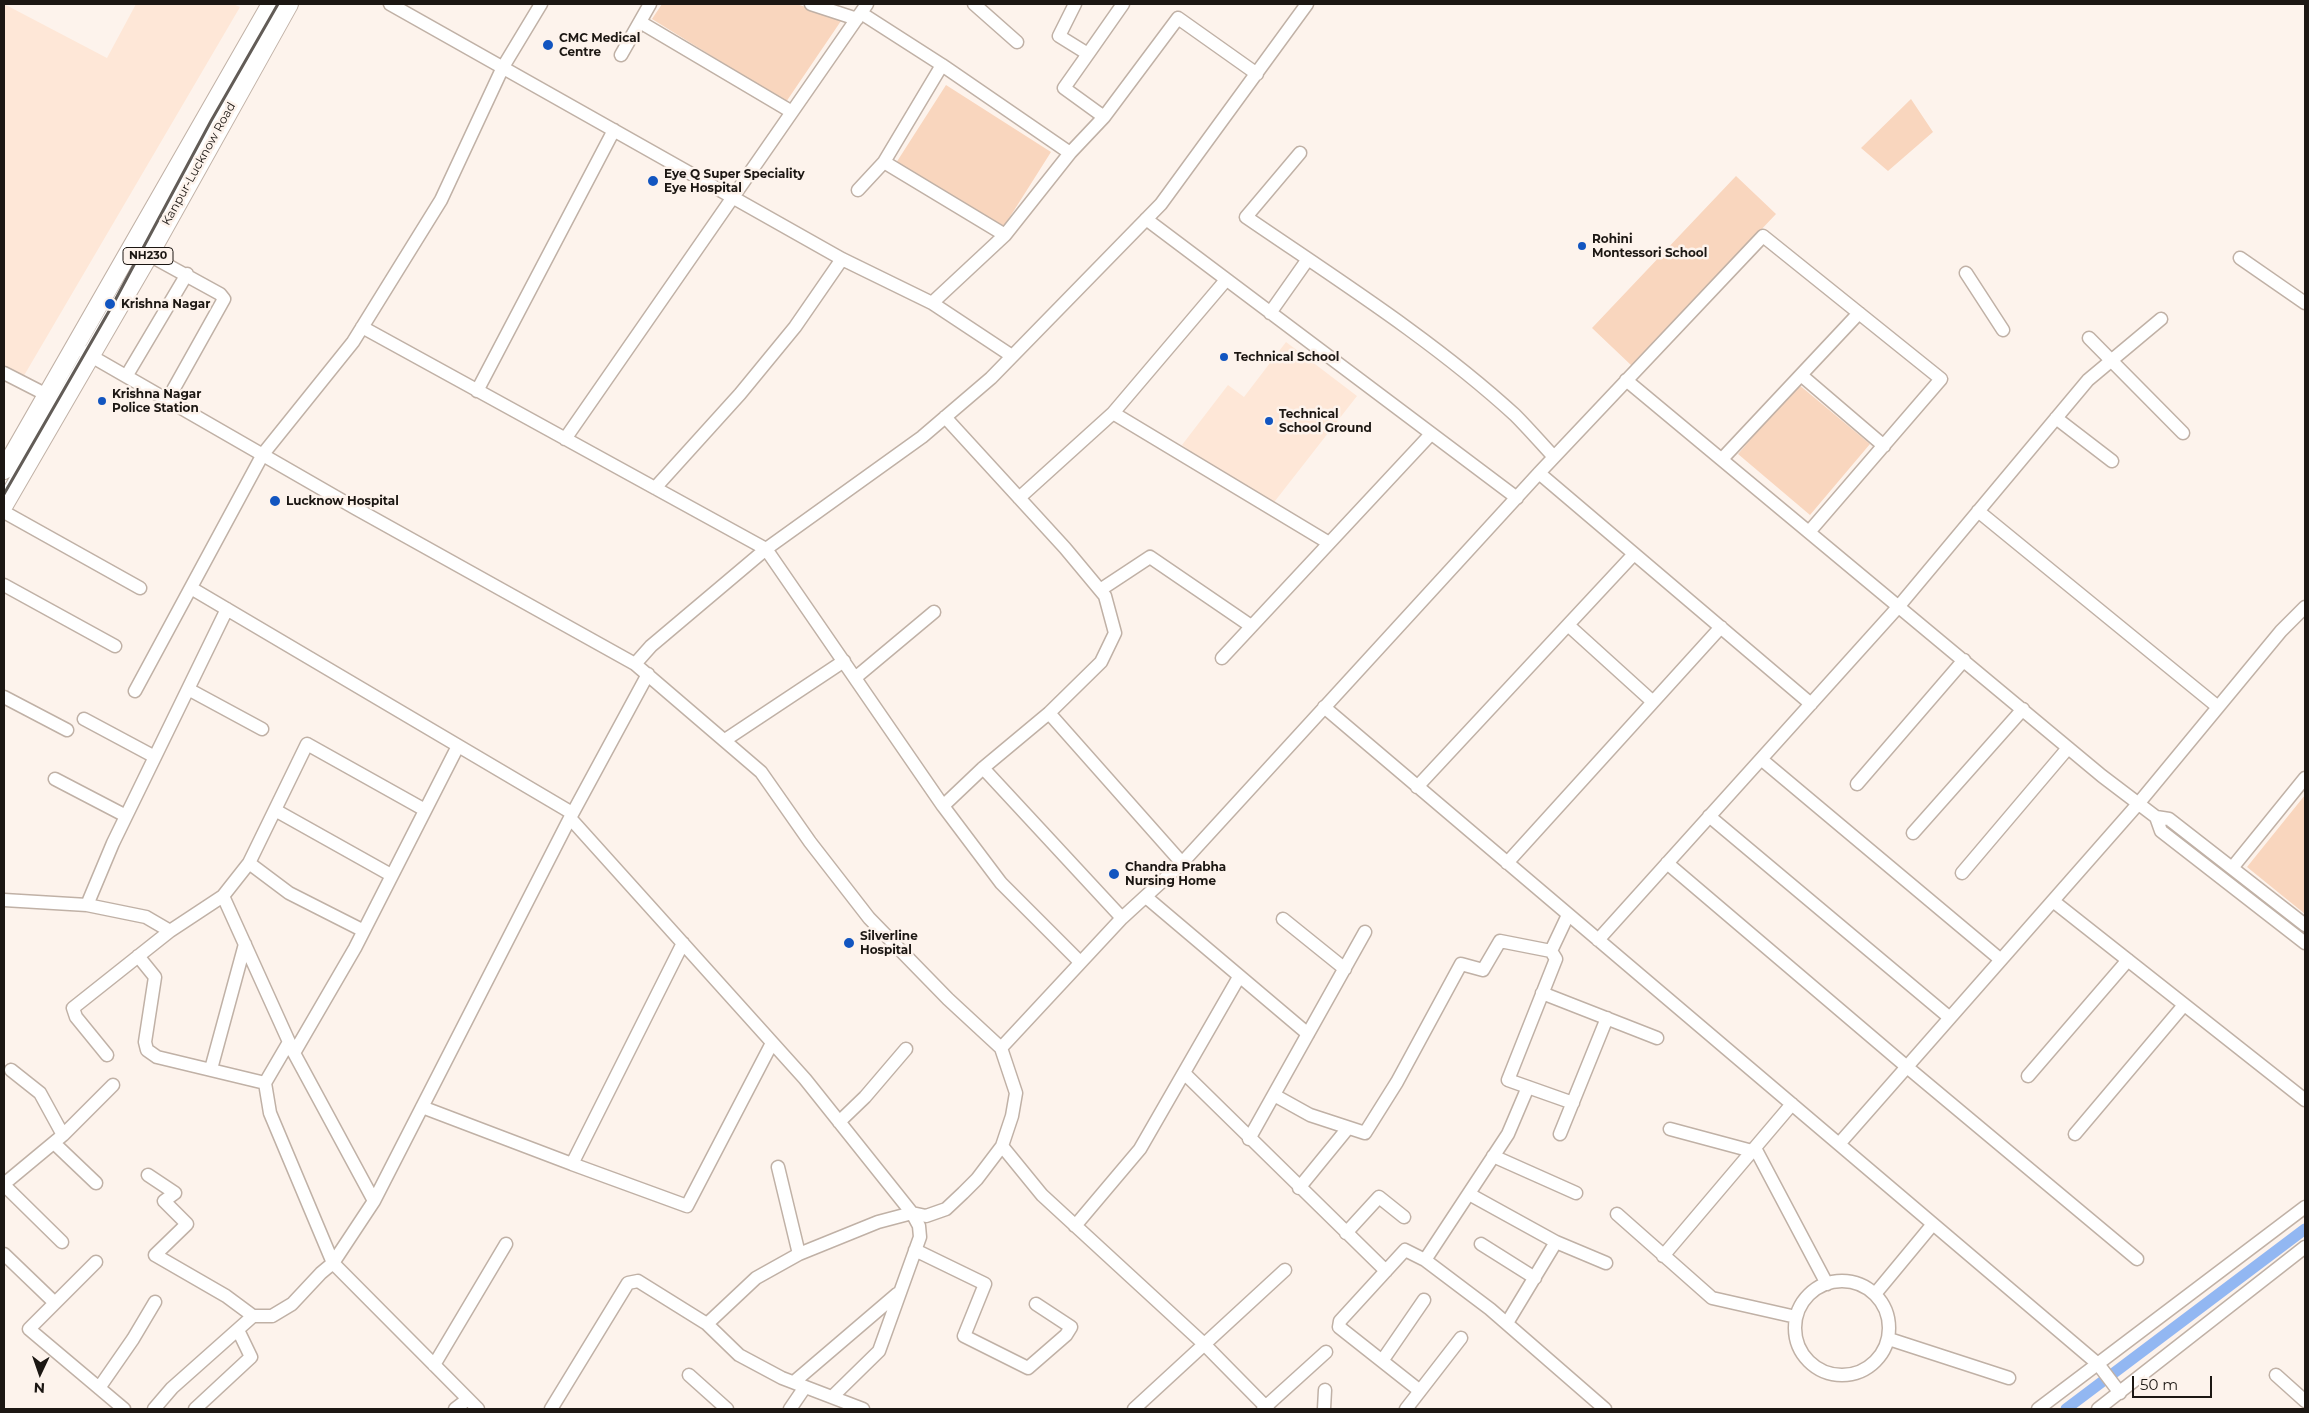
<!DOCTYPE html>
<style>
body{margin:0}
#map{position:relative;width:2309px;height:1413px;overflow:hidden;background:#fdf3ec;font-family:Montserrat,sans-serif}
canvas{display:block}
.frame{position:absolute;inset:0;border:5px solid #1c1713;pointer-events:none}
.north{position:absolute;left:15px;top:1348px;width:50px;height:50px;-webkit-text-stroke:4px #fdf3ec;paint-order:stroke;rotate:183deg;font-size:14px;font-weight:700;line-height:20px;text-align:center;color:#1c1713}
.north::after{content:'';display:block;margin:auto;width:18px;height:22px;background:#1c1713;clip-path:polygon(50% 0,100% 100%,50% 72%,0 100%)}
.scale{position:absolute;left:2132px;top:1376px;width:80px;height:22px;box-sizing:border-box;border:2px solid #1c1713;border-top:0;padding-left:6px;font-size:15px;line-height:18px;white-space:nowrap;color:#1c1713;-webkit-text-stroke:4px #fdf3ec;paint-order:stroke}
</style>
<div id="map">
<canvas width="2309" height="1413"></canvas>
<div class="frame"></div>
<div class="north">N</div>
<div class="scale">50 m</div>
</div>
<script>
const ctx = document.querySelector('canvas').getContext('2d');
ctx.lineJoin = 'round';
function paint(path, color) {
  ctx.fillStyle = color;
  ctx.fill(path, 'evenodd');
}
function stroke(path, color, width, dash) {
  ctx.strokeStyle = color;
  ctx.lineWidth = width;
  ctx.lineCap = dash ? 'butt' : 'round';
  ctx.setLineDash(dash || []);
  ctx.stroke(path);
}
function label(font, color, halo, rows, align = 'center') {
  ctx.font = font + ' Montserrat,sans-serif';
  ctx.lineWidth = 5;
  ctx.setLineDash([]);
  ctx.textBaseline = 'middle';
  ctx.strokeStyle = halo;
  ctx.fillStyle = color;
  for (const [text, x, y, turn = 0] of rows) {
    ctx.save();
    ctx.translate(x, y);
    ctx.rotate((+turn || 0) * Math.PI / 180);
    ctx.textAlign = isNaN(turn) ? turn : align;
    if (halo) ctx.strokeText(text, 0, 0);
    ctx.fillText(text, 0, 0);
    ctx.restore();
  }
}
paint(new Path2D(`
 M 4,4 L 107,58 L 136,4 L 233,4 L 240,7 L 22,379 L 4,368 Z
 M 1286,342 L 1357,396 L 1268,510 L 1182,445 L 1228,385 L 1244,397 Z`), '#fee7d7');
paint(new Path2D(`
 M 662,4 L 796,4 L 843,18 L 786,102 L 652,19 Z
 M 946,85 L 1051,152 L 1001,231 L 896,163 Z
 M 1911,99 L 1933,132 L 1888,171 L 1861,148 Z
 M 1736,176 L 1776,214 L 1632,366 L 1592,328 Z
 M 1798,384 L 1870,444 L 1810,515 L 1738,454 Z
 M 2305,795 L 2305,914 L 2247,867 Z`), '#f9d6be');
stroke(new Path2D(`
 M 2066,1409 L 2305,1229`), '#92b7f2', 11);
const minor = new Path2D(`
 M 390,4 L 842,259 L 932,303 L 1012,356
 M 811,4 L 857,19
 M 974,4 L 1017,42
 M 1075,4 L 1059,36 L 1088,54 L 1123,4
 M 861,13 L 942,65 L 1070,153
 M 640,22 L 792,112
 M 1088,54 L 1064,88 L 1104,117
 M 621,55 L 650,4
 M 1300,153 L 1246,217 C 1338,280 1433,340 1515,415 C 1528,428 1541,443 1554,457
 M 884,162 L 1005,235
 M 858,190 L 884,162 L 942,65
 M 1146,219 L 1517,498
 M 149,255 L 220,294 L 224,299 L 168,399
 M 2240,258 L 2305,303
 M 1966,273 L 2003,330
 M 932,303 L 1005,235 L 1070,153 L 1104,117 L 1178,18 L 1257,74
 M 1270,313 L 1308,259
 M 362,327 L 766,549 L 943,806 L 1001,883 L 1080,962
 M 2089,338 L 2183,433
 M 84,352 L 355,508 L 635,664 L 761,772 L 810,842 L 869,918 L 948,999 L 1001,1048 L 1016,1093 L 1012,1116 L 1002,1146 L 977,1179 L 963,1193 L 946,1209 L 926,1216 L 912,1213 L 878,1222 L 799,1254 L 756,1278 L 707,1324
 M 4,373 L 47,395
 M 127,375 L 187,274
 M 1801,375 L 1884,446
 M 1626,380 L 2102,776 L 2156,817 L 2169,819 L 2305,925
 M 477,391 L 614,130
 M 1113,413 L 1329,543
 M 2056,418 L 2112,461
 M 565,439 L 867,4
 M 1722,459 L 1859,313
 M 1539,473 L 1811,704
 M 655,488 L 740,394 L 795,327 L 842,259
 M 1019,498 L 1113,413 L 1226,280
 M 1978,511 L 2218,707
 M 4,512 L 140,588
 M 4,585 L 115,646
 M 191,588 L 572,813
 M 1100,590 L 1150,557 L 1251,626
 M 1568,625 L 1653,702
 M 1222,658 L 1431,434
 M 635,664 L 651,646 L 766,549 L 922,437 L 991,378 L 1161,204 L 1307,4
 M 855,678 L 934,612
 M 188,689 L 262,729
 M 135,691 L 263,454 L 353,342 L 441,200 L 503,67 L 541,4
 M 4,697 L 67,730
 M 1324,707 L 2098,1364 L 2120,1393
 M 1049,713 L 1182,863
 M 84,719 L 155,757
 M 725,740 L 844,661
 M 1761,759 L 2001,960
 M 983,768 L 1122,918
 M 55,779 L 126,816
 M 1857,784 L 1964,660
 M 1417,787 L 1634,554
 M 943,806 L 983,768 L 1049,713 L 1101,662 L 1115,633 L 1105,596 L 1065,548 L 945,417
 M 275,810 L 391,875
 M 1709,816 L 1950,1018
 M 2156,817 L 2161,831 L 2305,943
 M 570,818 L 805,1079 L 912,1213 L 919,1226 L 920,1237 L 879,1351 L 832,1397
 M 1913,833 L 2023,709
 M 249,863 L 289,893 L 362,930
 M 1507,863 L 1721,627
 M 1667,863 L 1907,1067 L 2137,1259
 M 2232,868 L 2305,778
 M 1962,873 L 2068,748
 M 223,896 L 294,1053 L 374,1201
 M 1146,897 L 1308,1034
 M 4,900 L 87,905 L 146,917 L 170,931
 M 2053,901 L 2305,1100
 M 87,905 L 113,843 L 227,609
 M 1568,915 L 1551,951 L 1556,959 L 1508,1080 L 1573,1103
 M 1283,919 L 1345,969
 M 1598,940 L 1899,606 L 2088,380 L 2161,319
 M 683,943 L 572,1164 L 687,1206 L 772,1043
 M 138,956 L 155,977 L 145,1042 L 147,1050 L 157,1057 L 265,1083 L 270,1113 L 333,1263 L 478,1409
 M 1542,993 L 1657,1038
 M 1001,1048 L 1122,918 L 1182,863 L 1539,473 L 1763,236 L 1941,379 L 1809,532
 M 294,1053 L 355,948 L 458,746
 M 107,1055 L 76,1017 L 73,1008 L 170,931 L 223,896 L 249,863 L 307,744 L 425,810
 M 211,1069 L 245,944
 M 11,1070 L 40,1093 L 63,1135
 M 1184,1073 L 1386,1271
 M 2028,1076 L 2128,960
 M 265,1083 L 289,1042
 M 1274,1095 L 1310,1115 L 1365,1133 L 1397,1082 L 1461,964 L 1483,970 L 1500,941 L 1551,951
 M 422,1107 L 572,1164
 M 839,1122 L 865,1097 L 906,1049
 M 1670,1129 L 1752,1151
 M 1560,1134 L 1607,1018
 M 2075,1134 L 2184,1005
 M 1249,1139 L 1365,932
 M 54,1143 L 96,1183
 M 1839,1144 L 2138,804 L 2281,631 L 2305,607
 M 1002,1146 L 1042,1195 L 1204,1344 L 1268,1409
 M 1755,1148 L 1827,1284
 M 1493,1156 L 1576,1193
 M 778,1167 L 799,1254
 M 148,1175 L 175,1193 L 164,1201 L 187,1224 L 155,1255 L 226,1296 L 253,1316
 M 4,1184 L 63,1135 L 113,1085
 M 4,1185 L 62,1242
 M 1299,1188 L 1348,1128
 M 1469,1194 L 1556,1242 L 1606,1263
 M 1617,1214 L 1712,1298 L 1796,1317
 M 1075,1226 L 1140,1149 L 1239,977
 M 1346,1233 L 1379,1197 L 1404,1217
 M 1481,1244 L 1535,1278
 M 915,1250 L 985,1284 L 964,1336 L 1028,1368 L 1066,1335 L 1071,1327 L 1036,1304
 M 4,1254 L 55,1303 L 29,1329 L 124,1409
 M 1663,1256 L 1792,1104
 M 1425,1260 L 1508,1134 L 1528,1087
 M1795 1328a47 47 0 1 1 94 0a47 47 0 1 1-94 0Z
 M 1875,1294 L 1933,1224
 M 55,1303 L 96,1262
 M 1507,1323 L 1556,1242
 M 1889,1339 L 2009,1378
 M 1382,1361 L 1424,1300
 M 434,1365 L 506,1244
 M 689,1375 L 727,1409
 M 2276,1375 L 2305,1401
 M 794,1382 L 897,1294
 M 99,1388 L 133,1339 L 155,1302
 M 1420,1391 L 1339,1327 L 1340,1321 L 1405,1250 L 1425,1260 L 1490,1309 L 1605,1409
 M 154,1409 L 172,1388 L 253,1316 L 272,1316 L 292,1304 L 321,1273 L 333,1263 L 374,1201 L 570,818 L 648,674
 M 195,1409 L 251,1357 L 238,1330
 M 455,1409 L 468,1399
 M 551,1409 L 628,1283 L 638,1281 L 707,1324 L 739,1355 L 782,1378 L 863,1409
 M 790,1409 L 805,1387
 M 1134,1409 L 1285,1270
 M 1263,1409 L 1326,1352
 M 1324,1409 L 1325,1390
 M 1406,1409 L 1461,1338
 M 2038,1409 L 2305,1207
 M 2098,1409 L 2305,1247`);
const highway = new Path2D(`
 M 4,470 L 271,4
 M 4,505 L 149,255 L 289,4`);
stroke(minor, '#c0b1a6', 15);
stroke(highway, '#c0b1a6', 20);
stroke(minor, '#fff', 12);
stroke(highway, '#fff', 18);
stroke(new Path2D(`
 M 4,494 L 112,306 L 211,121 L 278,4`), '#625c57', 3);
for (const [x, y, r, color] of [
 [548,45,6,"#1255c0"],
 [653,181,6,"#1255c0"],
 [1582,246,5,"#1255c0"],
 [110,304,6,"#1255c0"],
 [1224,357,5,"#1255c0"],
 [102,401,5,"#1255c0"],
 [1269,421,5,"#1255c0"],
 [275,501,6,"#1255c0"],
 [1114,874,6,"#1255c0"],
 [849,943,6,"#1255c0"]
]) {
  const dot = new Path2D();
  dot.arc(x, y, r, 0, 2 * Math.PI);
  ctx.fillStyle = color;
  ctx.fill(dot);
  stroke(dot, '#fdf3ec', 2);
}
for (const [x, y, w] of [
 [148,256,50]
]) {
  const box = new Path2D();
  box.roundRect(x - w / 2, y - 8.5, w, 17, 4);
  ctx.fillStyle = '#fdf3ec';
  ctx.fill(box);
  stroke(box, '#1c1713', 1);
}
label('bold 11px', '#1c1713', null, [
 ["NH230",148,256]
]);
label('bold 12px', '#1c1713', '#fdf3ec', [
 ["CMC Medical",559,38],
 ["Centre",559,52],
 ["Eye Q Super Speciality",664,174],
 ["Eye Hospital",664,188],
 ["Rohini",1592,239],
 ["Montessori School",1592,253],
 ["Krishna Nagar",121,304],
 ["Technical School",1234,357],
 ["Krishna Nagar",112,394],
 ["Police Station",112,408],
 ["Technical",1279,414],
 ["School Ground",1279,428],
 ["Lucknow Hospital",286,501],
 ["Chandra Prabha",1125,867],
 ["Nursing Home",1125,881],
 ["Silverline",860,936],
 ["Hospital",860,950]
], 'left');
label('12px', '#1c1713', '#fdf3ec', [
 ["Kanpur-Lucknow Road",199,164,-61]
]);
</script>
